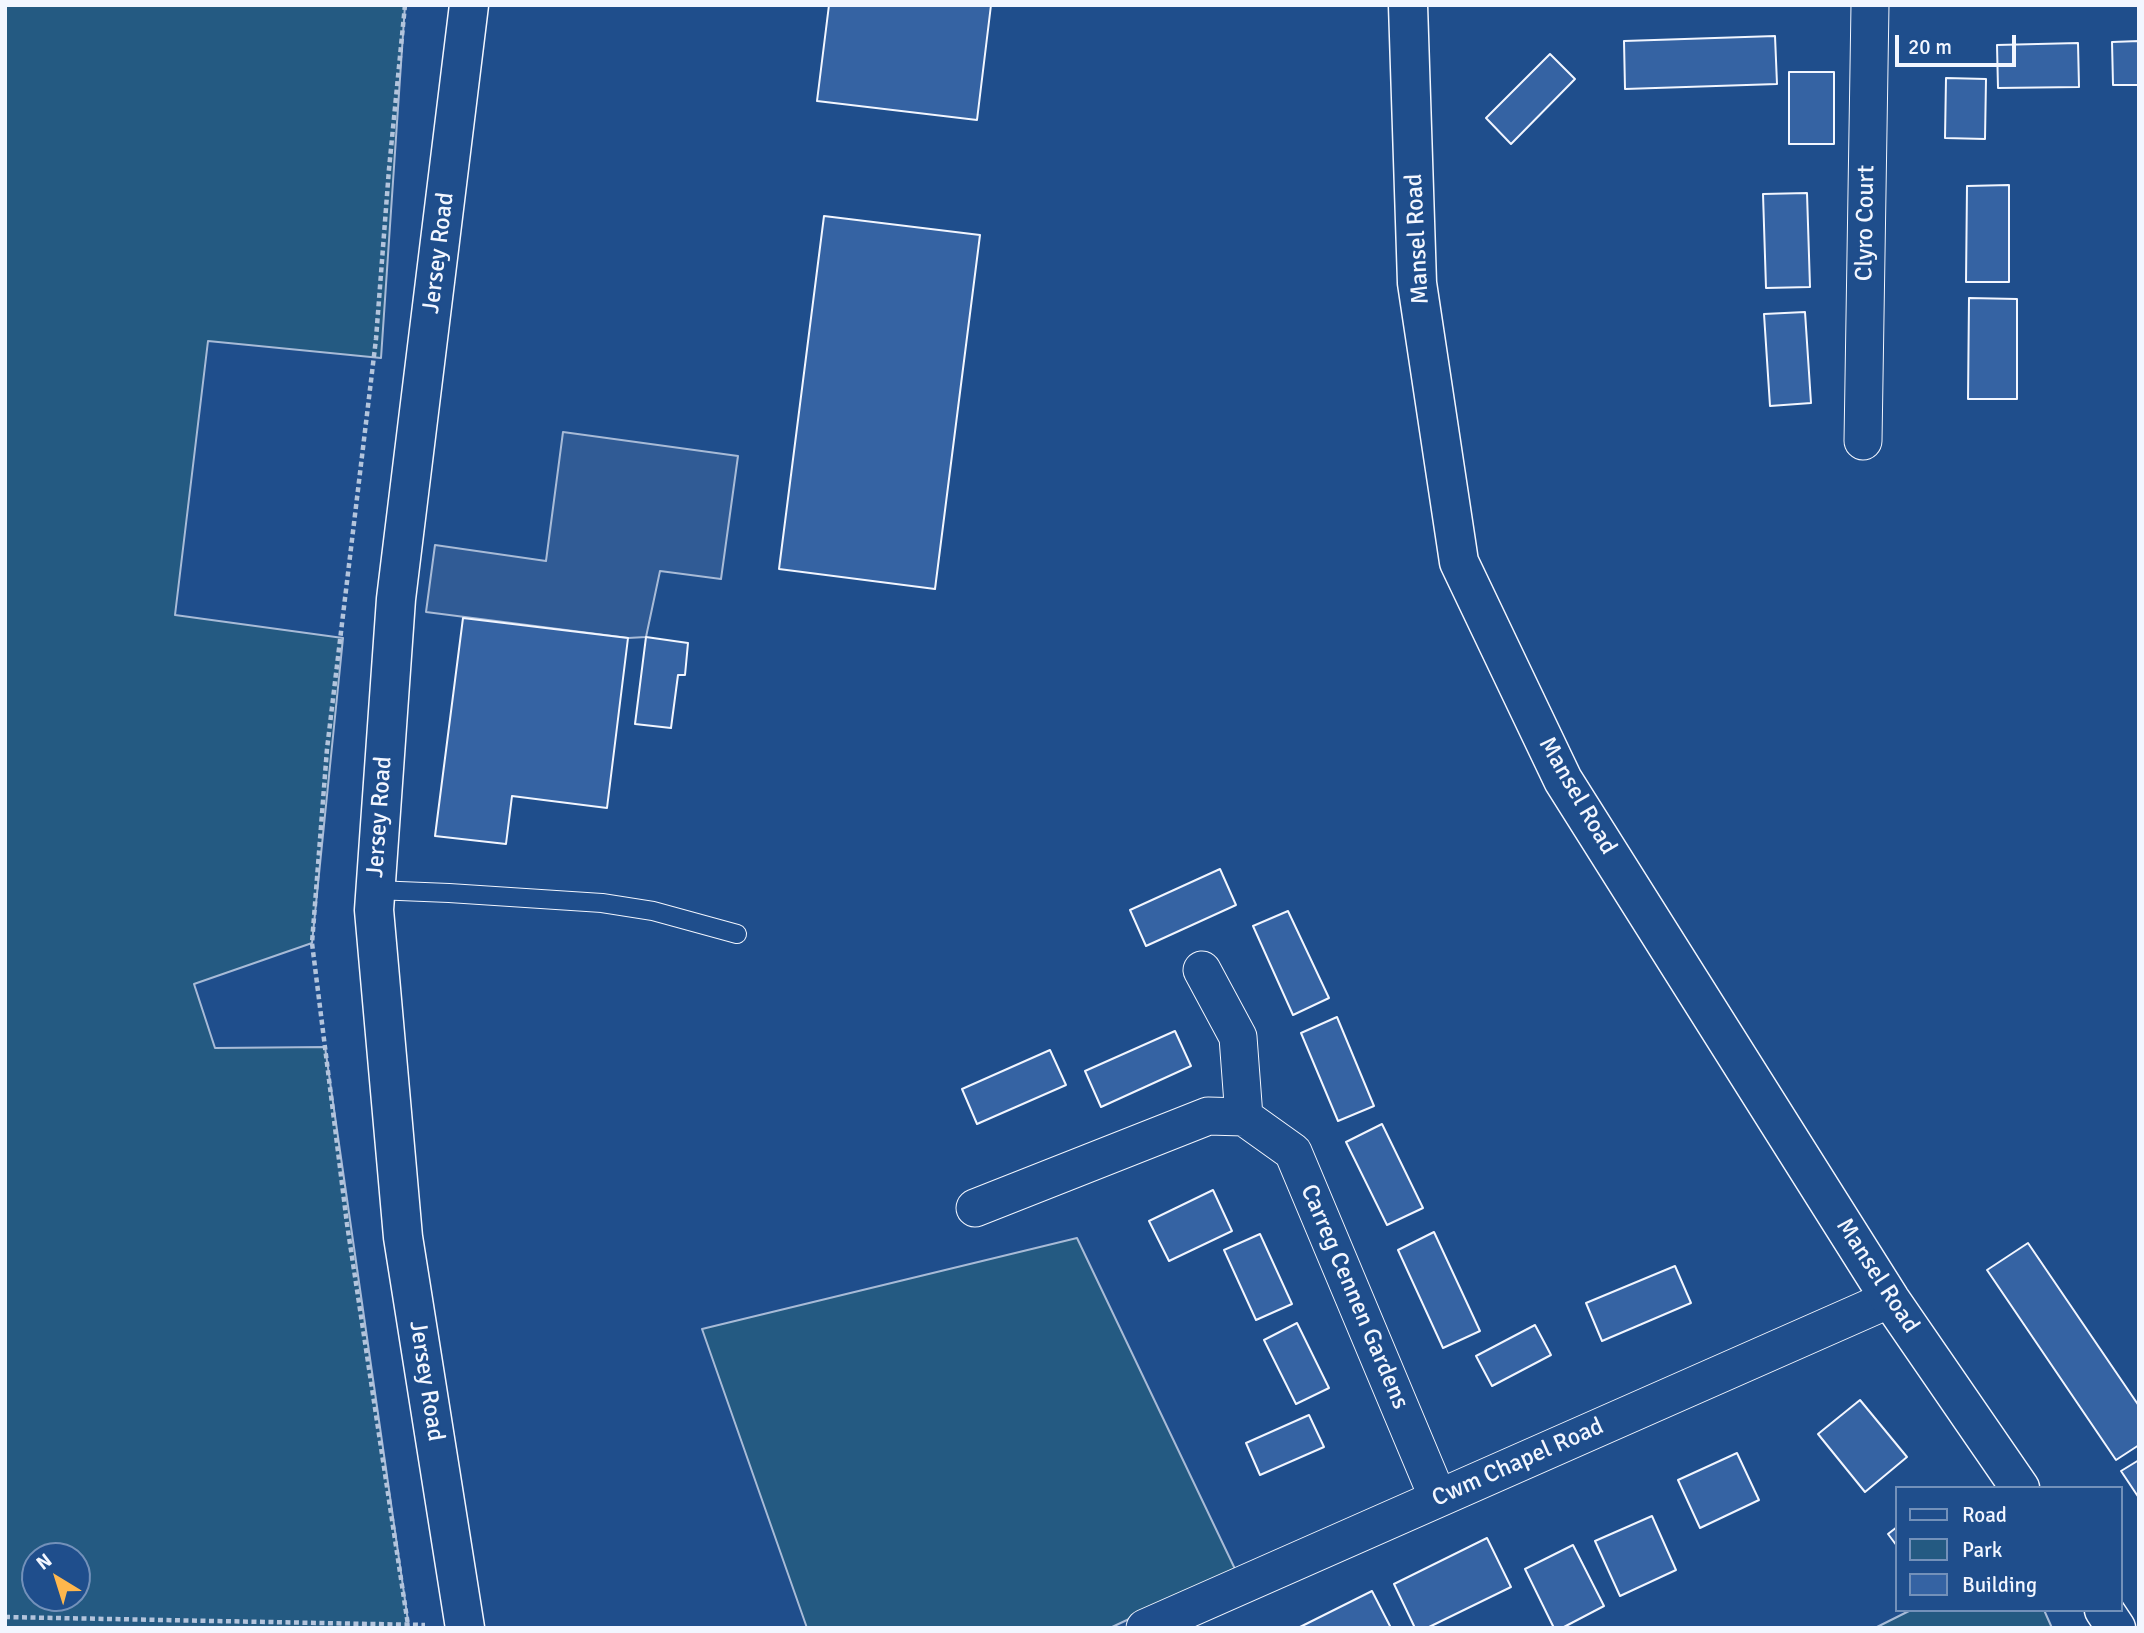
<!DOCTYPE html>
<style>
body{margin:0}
#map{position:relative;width:2144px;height:1633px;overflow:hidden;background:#1f4e8c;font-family:Signika,sans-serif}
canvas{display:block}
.frame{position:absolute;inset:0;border:7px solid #f2f6ff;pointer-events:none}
.legend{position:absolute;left:1895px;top:1486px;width:228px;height:126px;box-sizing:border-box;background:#1f4e8c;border:2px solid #7391ba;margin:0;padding:9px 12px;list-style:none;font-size:21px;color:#f2f6ff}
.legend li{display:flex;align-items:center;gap:14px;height:35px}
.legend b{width:35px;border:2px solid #7391ba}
.north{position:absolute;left:21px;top:1542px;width:70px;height:70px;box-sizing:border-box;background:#1f4e8c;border:2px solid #7391ba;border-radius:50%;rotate:322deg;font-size:19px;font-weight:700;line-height:28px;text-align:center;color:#f2f6ff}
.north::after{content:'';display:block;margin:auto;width:24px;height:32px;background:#ffb74d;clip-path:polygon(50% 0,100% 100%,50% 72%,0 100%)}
.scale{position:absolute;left:1895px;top:35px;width:121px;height:32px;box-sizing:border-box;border:4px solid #f2f6ff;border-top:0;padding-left:9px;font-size:21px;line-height:24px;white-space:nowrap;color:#f2f6ff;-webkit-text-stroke:5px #1f4e8c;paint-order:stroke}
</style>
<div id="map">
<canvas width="2144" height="1633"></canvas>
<div class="frame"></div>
<ul class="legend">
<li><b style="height:9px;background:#1f4e8c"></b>Road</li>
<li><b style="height:19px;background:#245a82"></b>Park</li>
<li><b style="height:19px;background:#3563a3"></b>Building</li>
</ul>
<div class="north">N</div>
<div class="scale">20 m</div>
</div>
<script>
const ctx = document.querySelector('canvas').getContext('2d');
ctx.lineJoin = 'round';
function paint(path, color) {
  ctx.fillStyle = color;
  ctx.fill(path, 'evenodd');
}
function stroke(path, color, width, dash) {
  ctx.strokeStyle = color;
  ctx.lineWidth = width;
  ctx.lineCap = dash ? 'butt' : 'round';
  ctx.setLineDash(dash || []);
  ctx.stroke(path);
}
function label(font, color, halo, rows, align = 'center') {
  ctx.font = font + ' Signika,sans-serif';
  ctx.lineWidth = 5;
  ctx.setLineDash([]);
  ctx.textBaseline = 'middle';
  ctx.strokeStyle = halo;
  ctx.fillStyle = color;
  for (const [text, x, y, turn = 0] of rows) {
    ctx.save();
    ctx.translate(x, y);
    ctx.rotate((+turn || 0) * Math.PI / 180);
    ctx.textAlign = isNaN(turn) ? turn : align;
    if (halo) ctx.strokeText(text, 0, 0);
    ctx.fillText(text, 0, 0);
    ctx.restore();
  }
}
const green = new Path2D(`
 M 5,5 L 405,5 L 381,358 L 208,341 L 175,615 L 343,638 L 312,943 L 194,984 L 215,1048 L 325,1047 L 409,1628 L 5,1628 ZM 35,1556 L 77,1556 L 77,1598 L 35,1598 Z
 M 1077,1238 L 1235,1569 L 1110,1628 L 807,1628 L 702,1329 Z
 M 1911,1610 L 2044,1610 L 2052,1628 L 1875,1628 Z`);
paint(green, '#245a82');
stroke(green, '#a8bbd7', 2);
const parking = new Path2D(`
 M 563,432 L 738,456 L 721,579 L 660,571 L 646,637 L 628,638 L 426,612 L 435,545 L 546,561 Z`);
paint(parking, '#305b95');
stroke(parking, '#a8bbd7', 2);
const building = new Path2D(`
 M 829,5 L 991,5 L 977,120 L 817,101 Z
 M 1775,36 L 1777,84 L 1625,89 L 1624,41 Z
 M 2139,41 L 2139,85 L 2113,85 L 2112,42 Z
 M 2078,43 L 2079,87 L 1998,88 L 1997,45 Z
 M 1550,54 L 1575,79 L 1511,144 L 1486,118 Z
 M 1789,72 L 1834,72 L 1834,144 L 1789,144 Z
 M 1946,78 L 1986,79 L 1985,139 L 1945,138 Z
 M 2009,185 L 2009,282 L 1966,282 L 1967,186 Z
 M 1807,193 L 1810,287 L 1766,288 L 1763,194 Z
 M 824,216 L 980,235 L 935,589 L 779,569 Z
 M 1969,298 L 2017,299 L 2017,399 L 1968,399 Z
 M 1805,312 L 1811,403 L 1770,406 L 1764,314 Z
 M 463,618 L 628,638 L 607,808 L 512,796 L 506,844 L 435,836 Z
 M 646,637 L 688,643 L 685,675 L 678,675 L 671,728 L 635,724 Z
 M 1220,869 L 1236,905 L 1146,946 L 1130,910 Z
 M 1288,911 L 1329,998 L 1293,1015 L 1253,926 Z
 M 1337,1017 L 1374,1106 L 1338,1121 L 1301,1033 Z
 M 1175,1031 L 1191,1066 L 1101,1107 L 1085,1071 Z
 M 1050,1050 L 1066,1085 L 977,1124 L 962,1089 Z
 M 1382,1124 L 1423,1208 L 1387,1225 L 1346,1142 Z
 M 1213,1190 L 1232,1231 L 1169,1261 L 1149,1221 Z
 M 1434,1232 L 1480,1331 L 1443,1348 L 1398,1250 Z
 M 1260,1234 L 1292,1304 L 1256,1320 L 1224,1250 Z
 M 2028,1243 L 2139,1406 L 2139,1445 L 2116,1460 L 1987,1270 Z
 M 1675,1266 L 1691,1303 L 1602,1341 L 1586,1303 Z
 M 1297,1323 L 1329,1388 L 1296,1404 L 1264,1340 Z
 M 1535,1325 L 1551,1355 L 1492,1386 L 1476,1356 Z
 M 1860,1400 L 1907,1457 L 1865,1492 L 1818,1434 Z
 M 1309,1415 L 1324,1447 L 1260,1475 L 1246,1443 Z
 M 1737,1453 L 1759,1500 L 1700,1528 L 1678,1480 Z
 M 2139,1460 L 2139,1498 L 2121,1471 Z
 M 1652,1516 L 1676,1570 L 1620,1596 L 1595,1541 Z
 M 1897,1527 L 1897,1546 L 1888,1534 Z
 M 1487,1538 L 1511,1587 L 1427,1628 L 1415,1628 L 1394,1584 Z
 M 1573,1545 L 1604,1606 L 1562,1628 L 1554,1628 L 1525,1569 Z
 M 1372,1591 L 1391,1628 L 1298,1628 Z`);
paint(building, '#3563a3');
stroke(building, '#f2f6ff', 2);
const lane = new Path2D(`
 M 375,890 L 449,893 L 602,903 L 653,911 L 737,934`);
const street = new Path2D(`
 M 1863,441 L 1870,5
 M 1202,970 L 1238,1037 L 1244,1117
 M 975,1208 L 1208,1116 L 1244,1117 L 1293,1152 L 1438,1498
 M 1145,1628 L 1890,1299`);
const secondary = new Path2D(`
 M 1408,5 L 1417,283 L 1459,562 L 1563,780 L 1890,1299 L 2020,1488
 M 2104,1610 L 2116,1628
 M 465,1628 L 403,1237 L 374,910 L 396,599 L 469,5`);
stroke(lane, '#f2f6ff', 20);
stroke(street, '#f2f6ff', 39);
stroke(secondary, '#f2f6ff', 41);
stroke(new Path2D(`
 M 405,5 L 389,169 L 376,339 L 327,749 L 312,943 L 347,1224 L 408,1625
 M 5,1617 L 425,1625`), '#b3c4dc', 4.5, [5, 3.5]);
stroke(lane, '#1f4e8c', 18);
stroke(street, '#1f4e8c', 37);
stroke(secondary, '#1f4e8c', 38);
label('24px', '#f2f6ff', '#1f4e8c', [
 ["Clyro Court",1866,223,-89],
 ["Mansel Road",1418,239,-93],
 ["Jersey Road",439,253,-83],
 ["Mansel Road",1577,796,60],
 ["Jersey Road",380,817,-86],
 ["Mansel Road",1877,1276,57],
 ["Carreg Cennen Gardens",1354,1297,67],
 ["Jersey Road",426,1381,81],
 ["Cwm Chapel Road",1518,1463,-24]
]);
</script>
